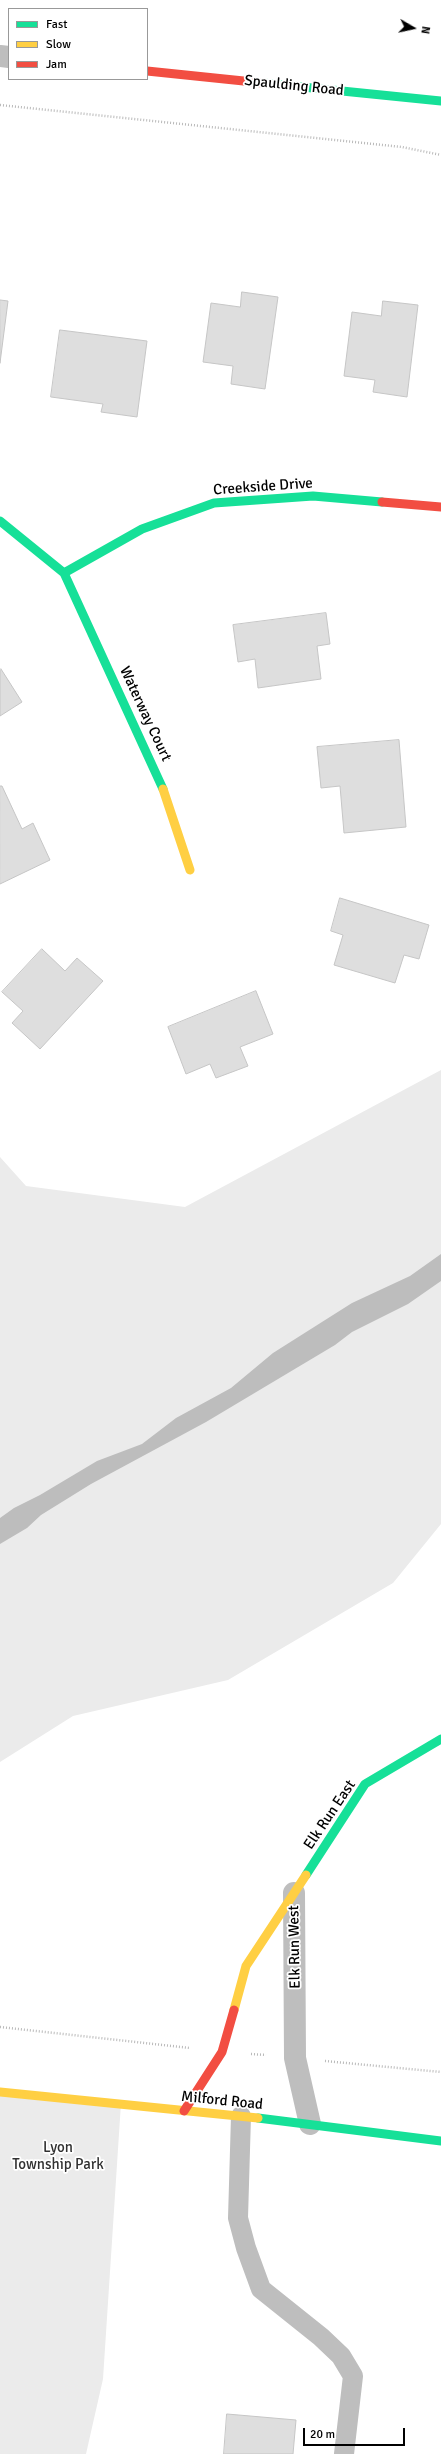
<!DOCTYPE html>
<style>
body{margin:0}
#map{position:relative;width:441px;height:2454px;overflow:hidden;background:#fff;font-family:Signika,sans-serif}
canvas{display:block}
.legend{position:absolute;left:8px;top:8px;width:140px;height:72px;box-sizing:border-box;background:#fff;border:1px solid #999;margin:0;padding:5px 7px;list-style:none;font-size:12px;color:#000}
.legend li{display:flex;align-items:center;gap:8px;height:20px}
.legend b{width:20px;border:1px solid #999}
.north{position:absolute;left:393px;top:8px;width:40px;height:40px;-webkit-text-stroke:3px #fff;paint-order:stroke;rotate:99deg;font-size:11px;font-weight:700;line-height:16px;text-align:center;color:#000}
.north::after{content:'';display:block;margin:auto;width:14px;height:18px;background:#000;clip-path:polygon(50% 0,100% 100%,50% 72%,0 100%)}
.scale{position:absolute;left:303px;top:2428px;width:102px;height:18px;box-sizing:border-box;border:2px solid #000;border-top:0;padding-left:5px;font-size:12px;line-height:14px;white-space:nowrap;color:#000;-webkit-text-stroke:3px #fff;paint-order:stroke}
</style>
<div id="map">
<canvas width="441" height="2454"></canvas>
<ul class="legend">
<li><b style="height:5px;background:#16e098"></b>Fast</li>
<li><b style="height:5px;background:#ffcf43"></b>Slow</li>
<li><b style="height:5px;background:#f24e42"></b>Jam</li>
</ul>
<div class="north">N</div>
<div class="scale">20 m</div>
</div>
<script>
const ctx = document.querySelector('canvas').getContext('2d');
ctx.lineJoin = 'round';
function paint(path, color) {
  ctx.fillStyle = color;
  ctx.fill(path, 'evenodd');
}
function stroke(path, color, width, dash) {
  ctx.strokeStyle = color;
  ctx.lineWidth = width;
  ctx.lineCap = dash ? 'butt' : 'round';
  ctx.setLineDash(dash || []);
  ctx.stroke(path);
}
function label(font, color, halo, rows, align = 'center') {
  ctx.font = font + ' Signika,sans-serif';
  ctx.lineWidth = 3.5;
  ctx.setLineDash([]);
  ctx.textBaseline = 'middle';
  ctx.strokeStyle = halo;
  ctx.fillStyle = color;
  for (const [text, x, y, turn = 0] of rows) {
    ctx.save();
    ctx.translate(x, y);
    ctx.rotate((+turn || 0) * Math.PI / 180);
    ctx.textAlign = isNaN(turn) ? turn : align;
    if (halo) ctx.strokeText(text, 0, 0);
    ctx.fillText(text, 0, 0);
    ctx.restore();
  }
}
paint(new Path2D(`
 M 441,1070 L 441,1524 L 393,1583 L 228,1680 L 73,1716 L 0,1762 L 0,1157 L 26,1186 L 185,1207 Z
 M 0,2092 L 121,2103 L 103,2379 L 86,2454 L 0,2454 Z`), '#ebebeb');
paint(new Path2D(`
 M 441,1254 L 441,1281 L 408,1304 L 352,1332 L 335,1345 L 206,1422 L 91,1484 L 41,1515 L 27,1528 L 0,1544 L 0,1518 L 14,1508 L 40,1495 L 97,1461 L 142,1444 L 176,1418 L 231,1388 L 273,1353 L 352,1303 L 410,1276 Z`), '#bdbdbd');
const building = new Path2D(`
 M 242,292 L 278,297 L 265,389 L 231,384 L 233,366 L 203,362 L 211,303 L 240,307 Z
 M 0,300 L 8,301 L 0,363 Z
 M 383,301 L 418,305 L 407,397 L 373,392 L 375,380 L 344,376 L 352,312 L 381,316 Z
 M 60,330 L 147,341 L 137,417 L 101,412 L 103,404 L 51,397 Z
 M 326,613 L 330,644 L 317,646 L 321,679 L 258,688 L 255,659 L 238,662 L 233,625 Z
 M 1,669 L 22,702 L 0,716 L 0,670 Z
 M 399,740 L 406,827 L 344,833 L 340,786 L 321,788 L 317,747 Z
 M 0,786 L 2,786 L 22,829 L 33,823 L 50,860 L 0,884 Z
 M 340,898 L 429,925 L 419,959 L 404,955 L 395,983 L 334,965 L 343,935 L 331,931 Z
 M 42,949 L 65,971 L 77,958 L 103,981 L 40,1049 L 12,1023 L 23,1011 L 2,992 Z
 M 256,991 L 273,1034 L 240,1047 L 248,1066 L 216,1078 L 210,1064 L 186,1074 L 168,1027 Z
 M 227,2414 L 296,2420 L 293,2454 L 224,2454 Z`);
paint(building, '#dedede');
stroke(building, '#c6c6c6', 1);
stroke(new Path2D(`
 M 0,105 L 402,147 L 441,155
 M 0,2027 L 190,2048
 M 251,2054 L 266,2055
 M 325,2061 L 441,2072`), '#b9b9b9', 2.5, [1, 2]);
stroke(new Path2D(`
 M 241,2116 L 238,2218 L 246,2248 L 261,2289 L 321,2337 L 341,2356 L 353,2376 L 344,2454`), '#bebebe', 20);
stroke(new Path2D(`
 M 0,56 L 9,57
 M 294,1893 L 295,2058 L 310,2124`), '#bebebe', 22);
stroke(new Path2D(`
 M 263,83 L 441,101
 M 0,521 L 64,573 L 163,789
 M 64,573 L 142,529 L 214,503 L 313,496 L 382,502
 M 306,1875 L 365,1784 L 441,1739
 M 258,2118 L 441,2141`), '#16e098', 9);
stroke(new Path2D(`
 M 163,789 L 190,870
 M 234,2010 L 246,1966 L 306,1875
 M 0,2092 L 258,2118`), '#ffcf43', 9);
stroke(new Path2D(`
 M 147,71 L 263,83
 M 382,502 L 441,507
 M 184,2111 L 222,2052 L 234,2010`), '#f24e42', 9);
label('15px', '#000', '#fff', [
 ["Spaulding Road",294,86,6],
 ["Creekside Drive",263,487,-4],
 ["Waterway Court",145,714,65],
 ["Elk Run East",330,1815,-56],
 ["Elk Run West",295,1947,-91],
 ["Milford Road",222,2101,6]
]);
label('15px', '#313131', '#fff', [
 ["Lyon",58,2148],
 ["Township Park",58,2165]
]);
</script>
